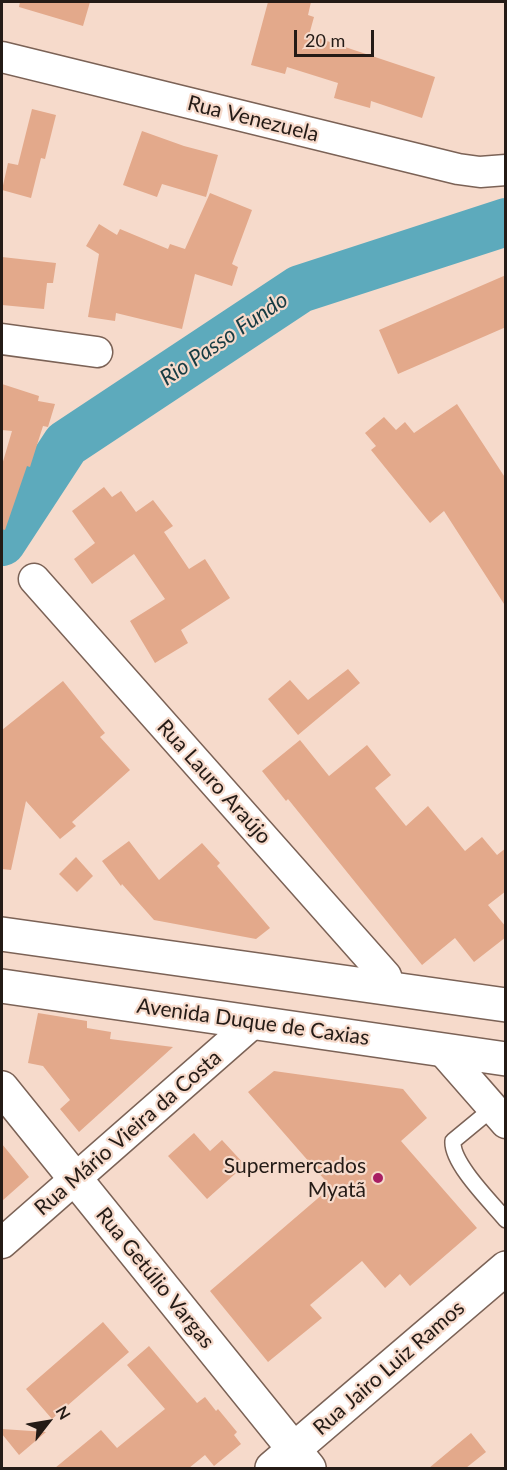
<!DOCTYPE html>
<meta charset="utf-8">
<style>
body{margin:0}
#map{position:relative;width:507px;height:1470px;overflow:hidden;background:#f6dacb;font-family:Lato,sans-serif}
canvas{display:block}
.frame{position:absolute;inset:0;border:3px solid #241b16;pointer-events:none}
.north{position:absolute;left:18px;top:1392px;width:60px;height:60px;-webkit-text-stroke:4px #f6dacb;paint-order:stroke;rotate:59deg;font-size:16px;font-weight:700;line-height:24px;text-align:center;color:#241b16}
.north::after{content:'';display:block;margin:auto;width:21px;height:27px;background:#241b16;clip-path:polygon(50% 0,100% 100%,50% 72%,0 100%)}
.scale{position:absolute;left:294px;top:30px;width:80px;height:27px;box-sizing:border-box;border:3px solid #241b16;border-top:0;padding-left:8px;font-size:18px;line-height:21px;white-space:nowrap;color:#241b16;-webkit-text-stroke:4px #f6dacb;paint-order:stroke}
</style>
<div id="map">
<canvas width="507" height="1470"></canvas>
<div class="frame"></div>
<div class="north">N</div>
<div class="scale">20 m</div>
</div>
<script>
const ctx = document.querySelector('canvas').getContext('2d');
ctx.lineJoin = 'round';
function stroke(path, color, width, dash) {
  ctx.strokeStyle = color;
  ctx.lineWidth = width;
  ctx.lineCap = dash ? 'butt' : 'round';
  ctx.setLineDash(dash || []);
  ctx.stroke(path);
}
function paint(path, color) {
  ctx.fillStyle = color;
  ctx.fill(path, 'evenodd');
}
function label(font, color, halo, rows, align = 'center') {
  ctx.font = font + ' Lato,sans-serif';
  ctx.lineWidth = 4.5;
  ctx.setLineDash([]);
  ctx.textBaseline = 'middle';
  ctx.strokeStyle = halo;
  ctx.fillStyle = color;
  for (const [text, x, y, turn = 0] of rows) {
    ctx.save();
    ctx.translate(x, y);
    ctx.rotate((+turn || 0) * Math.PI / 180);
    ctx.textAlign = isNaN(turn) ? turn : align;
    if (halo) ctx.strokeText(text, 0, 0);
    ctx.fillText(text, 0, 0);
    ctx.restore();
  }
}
stroke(new Path2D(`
 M 2,542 L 66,444 L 300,289 L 506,222`), '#5daabc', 48);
paint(new Path2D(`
 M 20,2 L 90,2 L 83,26 L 19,7 Z
 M 268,2 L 311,2 L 308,15 L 314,17 L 309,35 L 435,77 L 422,118 L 371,101 L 370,108 L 334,98 L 338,83 L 287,67 L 285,74 L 251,65 Z
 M 32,109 L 56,115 L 45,159 L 41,158 L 31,198 L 2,190 L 8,163 L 18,165 Z
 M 142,131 L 184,146 L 218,155 L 206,197 L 162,184 L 157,197 L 123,185 Z
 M 210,193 L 252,210 L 232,264 L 238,267 L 232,286 L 195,274 L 182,329 L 116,313 L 115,321 L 88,317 L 99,254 L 86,246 L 99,224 L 117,235 L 120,229 L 168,249 L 170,244 L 185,249 Z
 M 2,257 L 56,263 L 53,283 L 47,283 L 44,309 L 2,305 Z
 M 506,275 L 506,327 L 398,374 L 379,330 Z
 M 2,384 L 39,396 L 38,401 L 55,404 L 48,427 L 43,426 L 30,467 L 27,466 L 5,530 L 2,529 L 2,465 L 12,431 L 2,430 Z
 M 457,404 L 506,479 L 506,607 L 444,511 L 430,523 L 371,450 L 376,446 L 365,433 L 384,417 L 396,430 L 405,422 L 414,433 Z
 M 104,487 L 112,497 L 121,491 L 136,512 L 153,500 L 173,526 L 164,532 L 189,569 L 205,559 L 230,598 L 181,630 L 188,643 L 155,663 L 130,621 L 165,599 L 134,554 L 92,584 L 74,559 L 95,543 L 72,511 Z
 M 348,669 L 360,683 L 298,735 L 268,699 L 290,680 L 308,700 Z
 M 63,681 L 105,733 L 100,737 L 130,770 L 72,822 L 76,826 L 60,839 L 26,801 L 11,870 L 2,869 L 2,730 Z
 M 300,740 L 329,776 L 367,745 L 391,775 L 375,788 L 406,826 L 428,806 L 465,851 L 482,837 L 497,855 L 506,848 L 506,891 L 488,905 L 506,927 L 506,937 L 474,962 L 455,938 L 422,965 L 288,799 L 286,801 L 262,771 Z
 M 129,841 L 159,880 L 202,843 L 220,863 L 217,866 L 270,928 L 256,939 L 154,920 L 122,884 L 121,886 L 102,861 Z
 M 76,857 L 93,876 L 77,892 L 59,874 Z
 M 38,1013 L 87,1021 L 87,1028 L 111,1032 L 110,1039 L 173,1047 L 79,1132 L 60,1109 L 70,1100 L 43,1066 L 28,1063 Z
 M 274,1071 L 403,1089 L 427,1118 L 401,1141 L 477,1228 L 410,1286 L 400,1274 L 385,1288 L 362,1261 L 310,1305 L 322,1318 L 268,1362 L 210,1291 L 331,1187 L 248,1092 Z
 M 194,1133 L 210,1151 L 222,1140 L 245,1165 L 207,1199 L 168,1156 Z
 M 2,1144 L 29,1177 L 2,1201 Z
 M 103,1322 L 129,1352 L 52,1419 L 26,1389 Z
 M 149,1346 L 197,1403 L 205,1397 L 216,1411 L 218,1409 L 237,1432 L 234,1435 L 241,1444 L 214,1466 L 205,1455 L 189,1468 L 55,1468 L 101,1430 L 117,1448 L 165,1409 L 127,1365 Z
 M 2,1429 L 46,1432 L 19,1455 L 2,1434 Z
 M 471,1433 L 486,1452 L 466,1468 L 429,1468 Z`), '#e3a98b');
const service = new Path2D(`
 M 493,1108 L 453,1141 C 451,1163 492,1203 506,1220`);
const minor = new Path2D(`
 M 2,57 L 458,169 L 480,172 L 506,170
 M 2,339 L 97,352
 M 34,579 L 386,976 L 390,988
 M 442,1050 L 506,1123
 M 2,1243 L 254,1022`);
const tertiary = new Path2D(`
 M 2,1088 L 309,1468
 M 272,1468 L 506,1268`);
const primary = new Path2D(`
 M 2,934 L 506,1005
 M 2,986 L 506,1059`);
stroke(service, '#7b6256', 18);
stroke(minor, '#7b6256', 33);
stroke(tertiary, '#7b6256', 36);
stroke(primary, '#7b6256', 36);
stroke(service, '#fff', 15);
stroke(minor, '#fff', 30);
stroke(tertiary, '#fff', 33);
stroke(primary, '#fff', 33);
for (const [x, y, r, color] of [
 [378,1178,6,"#a81e63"]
]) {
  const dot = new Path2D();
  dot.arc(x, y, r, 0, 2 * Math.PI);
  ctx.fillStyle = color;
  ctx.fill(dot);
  stroke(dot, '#f6dacb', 2);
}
label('21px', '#241b16', '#f6dacb', [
 ["Rua Venezuela",253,119,14],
 ["Rua Lauro Araújo",214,782,48],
 ["Avenida Duque de Caxias",253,1022,8],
 ["Rua Mário Vieira da Costa",128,1133,-41],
 ["Rua Getúlio Vargas",155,1278,51],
 ["Rua Jairo Luiz Ramos",389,1368,-41]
]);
label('21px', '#241b16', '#f6dacb', [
 ["Supermercados",366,1166],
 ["Myatã",366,1190]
], 'right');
label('italic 22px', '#163b43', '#f6dacb', [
 ["Rio Passo Fundo",224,339,-34]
]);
</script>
